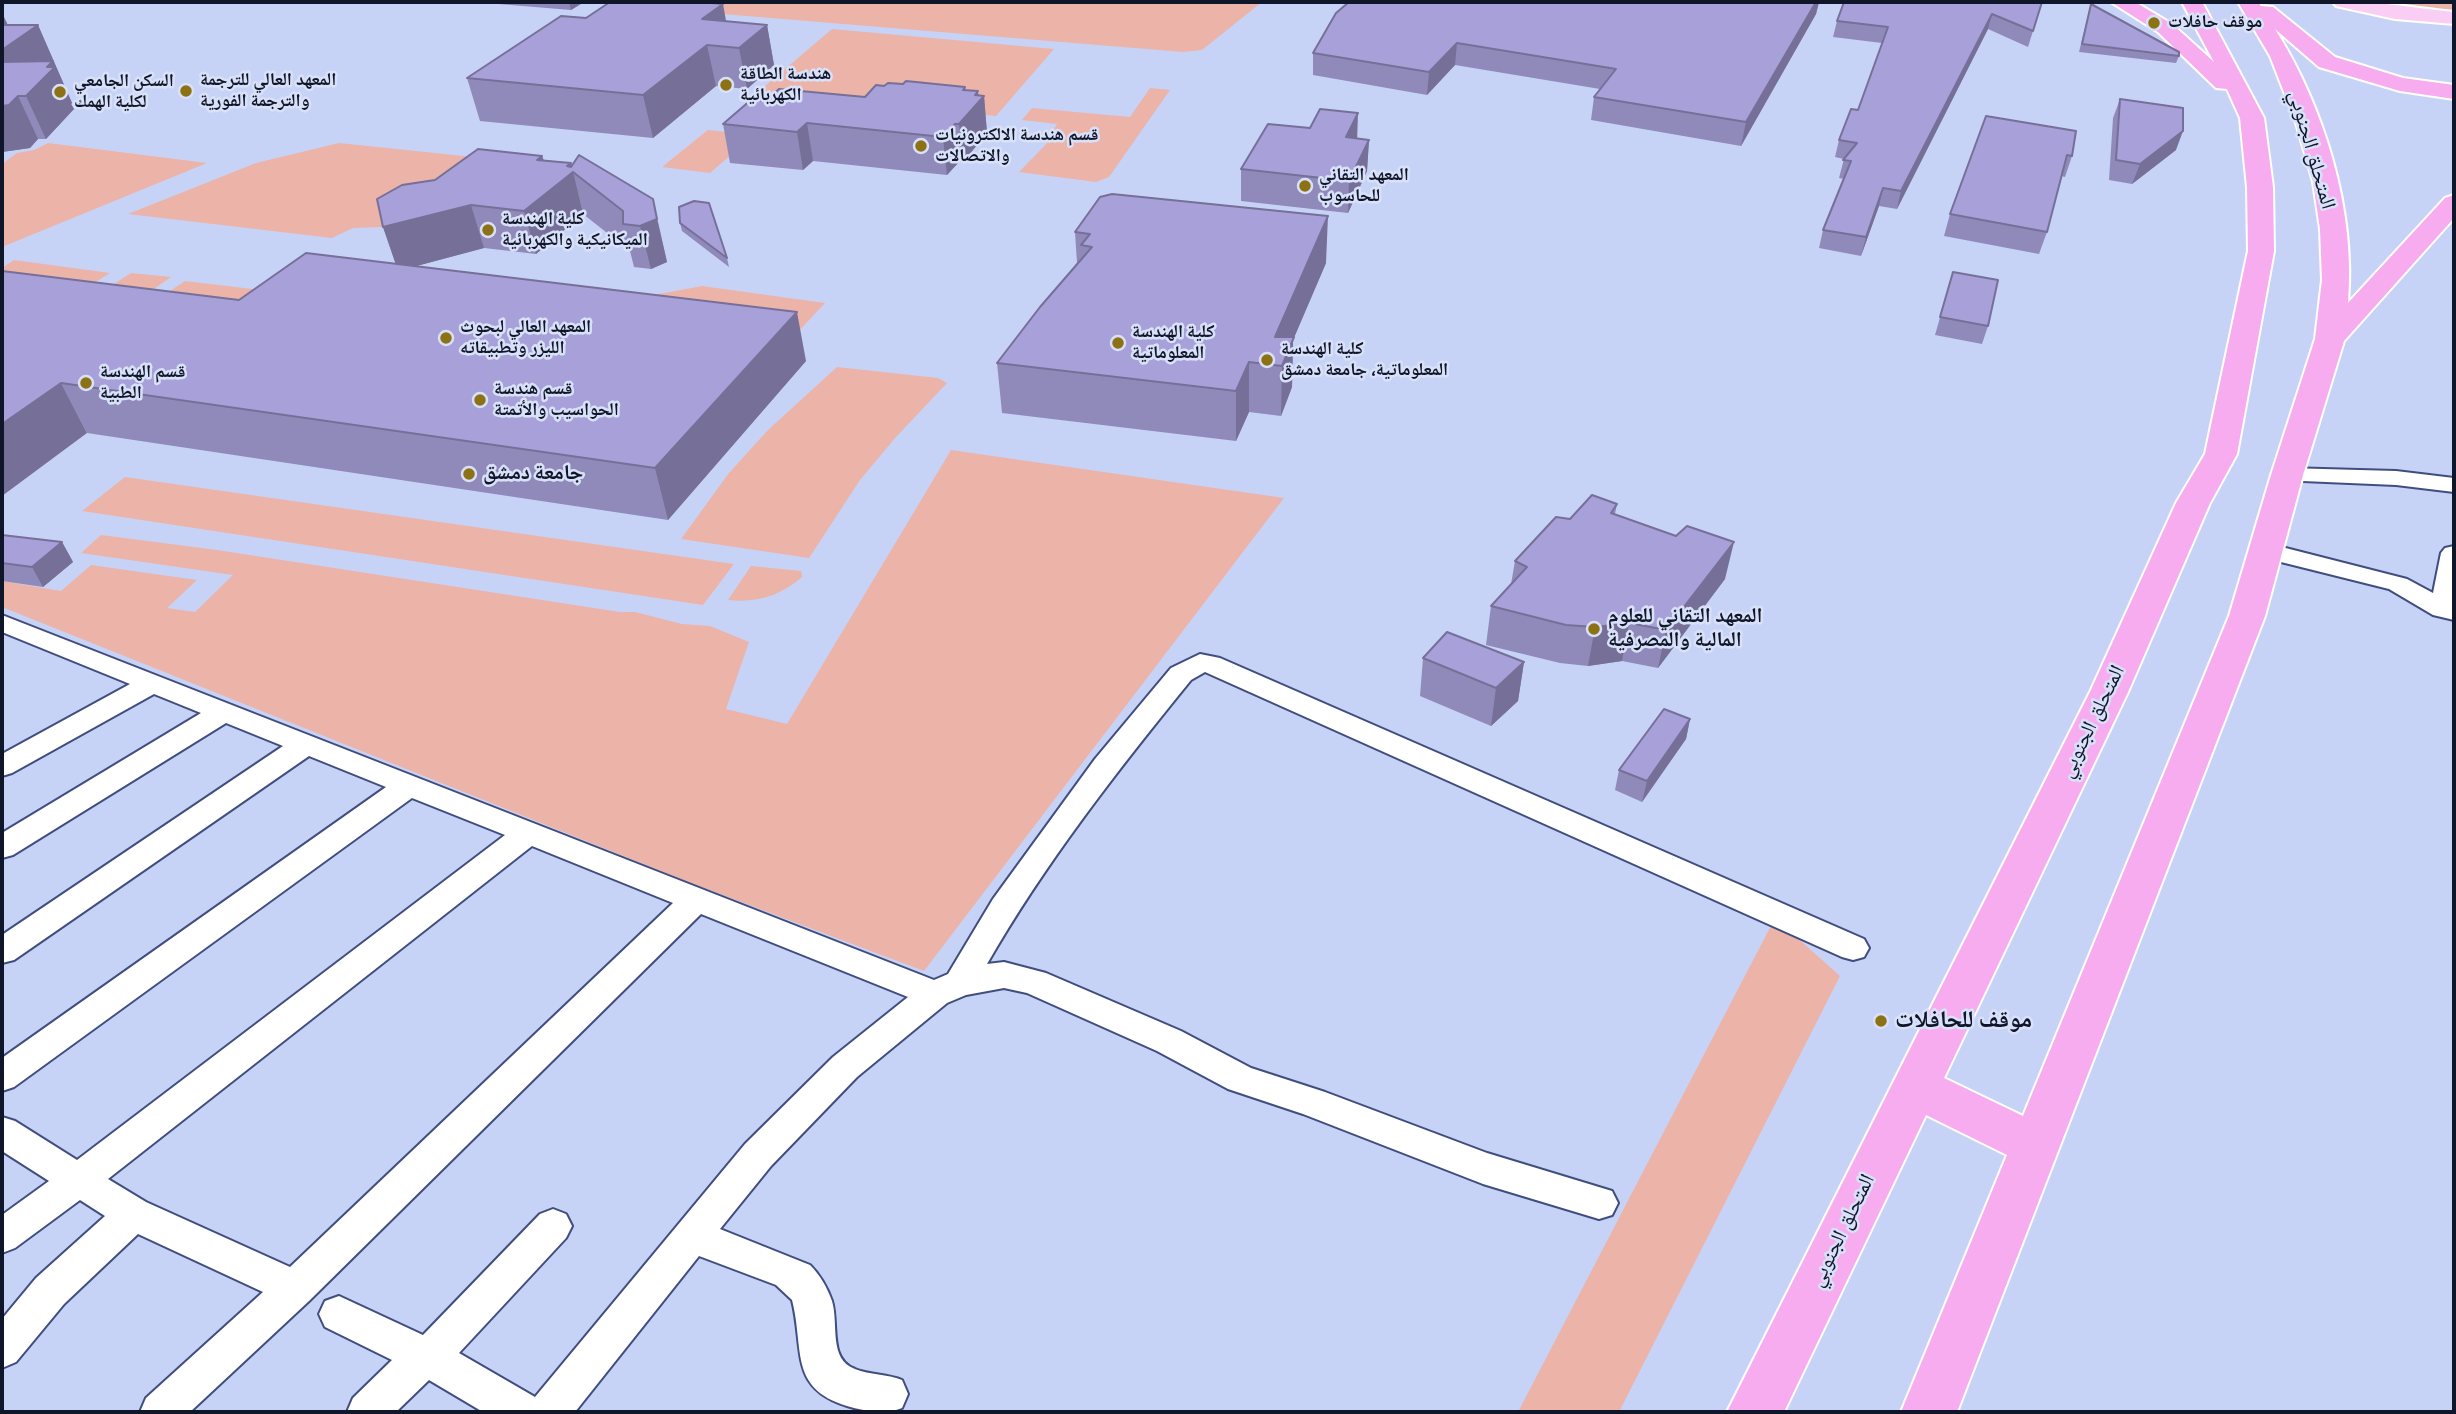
<!DOCTYPE html>
<meta charset="utf-8">
<style>
body{margin:0}
#map{position:relative;width:2456px;height:1414px;overflow:hidden;background:#c7d3f6;font-family:"Titillium Web",sans-serif}
canvas{display:block}
.frame{position:absolute;inset:0;border:4px solid #10162a;pointer-events:none}
</style>
<div id="map">
<canvas width="2456" height="1414"></canvas>
<div class="frame"></div>
</div>
<script>
const ctx = document.querySelector('canvas').getContext('2d');
ctx.lineJoin = 'round';
function paint(path, color) {
  ctx.fillStyle = color;
  ctx.fill(path, 'evenodd');
}
function stroke(path, color, width, dash) {
  ctx.strokeStyle = color;
  ctx.lineWidth = width;
  ctx.lineCap = dash ? 'butt' : 'round';
  ctx.setLineDash(dash || []);
  ctx.stroke(path);
}
function label(font, color, halo, rows, align = 'center') {
  ctx.font = font + ' "Titillium Web","Noto Naskh Arabic",sans-serif';
  ctx.lineWidth = 5;
  ctx.setLineDash([]);
  ctx.textBaseline = 'middle';
  ctx.strokeStyle = halo;
  ctx.fillStyle = color;
  for (const [text, x, y, turn = 0] of rows) {
    ctx.save();
    ctx.translate(x, y);
    ctx.rotate((+turn || 0) * Math.PI / 180);
    ctx.textAlign = isNaN(turn) ? turn : align;
    if (halo) ctx.strokeText(text, 0, 0);
    ctx.fillText(text, 0, 0);
    ctx.restore();
  }
}
paint(new Path2D(`
 M 619,2 L 1262,2 L 1202,50 L 1183,52 L 613,5 Z
 M 2367,2 L 2454,2 L 2454,13 Z
 M 832,29 L 1054,49 L 996,116 L 758,92 Z
 M 1150,88 L 1170,90 L 1109,177 L 1096,182 L 1019,172 L 1058,132 L 1054,129 L 1057,124 L 1022,120 L 1032,108 L 1130,117 Z
 M 708,130 L 754,135 L 710,173 L 662,167 Z
 M 48,143 L 207,163 L 2,247 L 2,164 L 17,153 L 34,150 Z
 M 339,143 L 483,158 L 392,222 L 382,227 L 353,228 L 332,238 L 128,214 L 256,163 Z
 M 14,260 L 110,273 L 89,286 L 2,275 L 2,268 Z
 M 131,273 L 171,277 L 148,293 L 108,288 Z
 M 185,281 L 294,294 L 274,309 L 164,295 Z
 M 702,286 L 825,303 L 797,333 L 632,299 Z
 M 837,367 L 938,378 L 947,383 L 896,437 L 860,480 L 809,558 L 681,539 L 729,473 L 768,430 Z
 M 951,450 L 1284,498 L 924,971 L 691,883 L 2,607 L 2,581 L 61,591 L 91,565 L 197,580 L 167,608 L 195,612 L 233,575 L 81,553 L 101,535 L 217,550 L 620,612 L 635,612 L 682,624 L 710,626 L 749,642 L 726,709 L 787,724 Z
 M 125,477 L 734,564 L 703,605 L 82,511 Z
 M 751,566 L 801,571 L 802,577 C 780,596 757,603 728,600 Z
 M 1775,918 L 1840,976 L 1619,1412 L 1518,1412 Z`), '#ecb3a8');
const street = new Path2D(`
 M 2287,468 L 2396,471 L 2454,478 L 2454,492 L 2396,485 L 2279,480 L 2275,475 L 2279,470 Z
 M 2266,543 L 2407,579 L 2433,593 L 2441,553 L 2445,548 L 2454,546 L 2454,620 L 2433,615 L 2389,589 L 2257,556 L 2253,551 L 2257,546 Z
 M 2,615 L 934,980 L 948,974 L 993,899 L 1095,759 L 1171,668 L 1200,654 L 1220,658 L 1864,939 L 1869,948 L 1864,957 L 1853,960 L 1842,957 L 1205,672 L 1191,680 C 1117,771 1045,863 987,964 L 1004,962 L 1046,973 L 1181,1031 L 1251,1068 L 1325,1092 L 1487,1153 L 1612,1191 L 1618,1203 L 1612,1215 L 1599,1219 L 1483,1184 L 1303,1114 L 1228,1089 L 1157,1051 L 1027,993 L 1004,988 L 966,995 L 947,1003 L 857,1077 L 771,1166 L 720,1229 L 810,1265 C 820,1275 827,1287 832,1301 C 839,1324 828,1359 855,1369 C 870,1375 887,1374 902,1380 L 908,1394 L 902,1408 C 887,1414 871,1412 854,1408 C 787,1391 805,1351 792,1300 L 776,1285 L 699,1256 L 575,1412 L 483,1412 L 429,1380 L 396,1412 L 347,1412 L 353,1398 L 392,1360 L 325,1327 L 319,1314 L 325,1301 L 339,1296 L 423,1335 L 540,1214 L 553,1209 L 566,1214 L 572,1226 L 566,1238 L 459,1353 L 535,1397 L 745,1144 L 833,1057 L 908,997 L 701,914 L 309,1301 L 190,1412 L 140,1412 L 146,1398 L 263,1292 L 138,1234 L 64,1304 L 16,1362 L 2,1368 L 2,1319 L 36,1278 L 105,1216 L 80,1200 L 15,1248 L 2,1253 L 2,1215 L 49,1181 L 2,1151 L 2,1117 L 15,1121 L 77,1160 L 505,835 L 412,798 L 14,1087 L 2,1091 L 2,1058 L 386,787 L 309,756 L 14,960 L 2,963 L 2,935 L 283,746 L 226,723 L 13,855 L 2,858 L 2,833 L 201,713 L 154,694 L 12,773 L 2,776 L 2,754 L 130,684 L 2,632 ZM 532,846 L 673,903 L 290,1267 L 146,1202 L 108,1179 Z`);
const primary = new Path2D(`
 M 2333,2 C 2373,0 2414,8 2454,12 L 2454,24 L 2395,19 L 2336,6 Z`);
const highway = new Path2D(`
 M 2111,2 L 2135,2 L 2172,24 L 2214,62 L 2182,2 L 2202,2 L 2264,118 L 2273,187 L 2274,251 L 2237,454 L 2210,503 L 2128,692 L 1944,1078 L 2023,1116 L 2229,616 L 2271,475 L 2315,339 L 2322,280 L 2320,229 L 2313,182 L 2296,123 L 2270,56 L 2238,2 L 2258,2 L 2261,6 L 2273,7 L 2335,57 L 2403,78 L 2454,85 L 2454,99 L 2400,91 L 2319,67 L 2275,29 C 2324,107 2356,210 2348,303 L 2445,198 L 2454,195 L 2454,218 L 2344,341 L 2303,475 L 2265,616 L 1957,1412 L 1901,1412 L 2007,1155 L 1926,1115 L 1784,1412 L 1727,1412 L 2090,692 L 2176,503 L 2205,454 L 2248,251 L 2247,187 L 2240,118 L 2227,89 L 2216,88 L 2158,32 Z`);
stroke(street, '#404e7f', 4);
stroke(primary, '#fff', 4);
stroke(highway, '#fff', 4);
paint(street, '#fff');
paint(primary, '#facdf5');
paint(highway, '#f7acef');
paint(new Path2D(`
 M 474,2 L 584,2 L 571,10 Z
 M 1349,2 L 1819,2 L 1816,14 L 1741,146 L 1591,120 L 1594,97 L 1600,89 L 1455,65 L 1427,95 L 1313,75 L 1313,53 Z
 M 2042,2 L 2028,47 L 1988,29 L 1897,209 L 1879,206 L 1861,256 L 1819,248 L 1823,230 L 1844,179 L 1839,178 L 1844,159 L 1835,157 L 1839,140 L 1858,110 L 1882,43 L 1833,37 L 1837,21 Z
 M 2091,4 L 2179,56 L 2176,63 L 2079,52 Z
 M 2,13 L 8,25 L 38,25 L 72,103 L 71,104 L 74,109 L 46,139 L 38,139 L 30,148 L 2,152 Z
 M 586,18 L 726,21 L 767,25 L 774,65 L 747,89 L 716,86 L 653,138 L 480,121 L 467,78 Z
 M 903,84 L 965,87 L 966,90 L 979,95 L 984,96 L 987,133 L 963,162 L 959,162 L 947,175 L 813,161 L 803,170 L 730,163 L 723,124 L 765,101 L 865,97 L 884,86 Z
 M 2120,99 L 2176,150 L 2132,184 L 2109,180 L 2113,118 Z
 M 1986,116 L 2072,156 L 2065,177 L 2061,176 L 2047,232 L 2039,254 L 1944,236 L 1950,214 Z
 M 1357,138 L 1369,140 L 1367,171 L 1348,213 L 1241,201 L 1241,169 Z
 M 542,156 L 544,160 L 571,163 L 572,166 L 653,199 L 667,262 L 651,269 L 634,267 L 630,251 L 583,214 L 536,254 L 484,248 L 416,266 L 806,361 L 668,520 L 87,433 L 2,271 L 239,300 L 396,264 L 383,227 L 435,180 Z
 M 680,223 L 727,258 L 729,267 L 682,231 Z
 M 1075,232 L 1326,263 L 1293,340 L 1292,387 L 1281,416 L 1249,412 L 1236,441 L 1002,413 L 997,363 L 1077,263 Z
 M 1953,272 L 1988,326 L 1982,344 L 1935,335 Z
 M 1617,504 L 1615,514 L 1725,579 L 1658,668 L 1622,661 L 1588,666 L 1560,663 L 1486,645 L 1491,606 L 1511,584 L 1515,561 L 1570,519 Z
 M 2,535 L 62,542 L 73,562 L 43,587 L 2,581 Z
 M 1423,658 L 1524,662 L 1518,701 L 1491,726 L 1420,696 Z
 M 1690,719 L 1686,739 L 1642,802 L 1615,790 L 1619,770 Z`), '#908abb');
paint(new Path2D(`
 M 569,2 L 584,2 L 571,10 Z
 M 1816,2 L 1819,2 L 1816,14 L 1741,146 L 1746,122 Z
 M 723,4 L 730,43 L 702,19 Z
 M 2,13 L 15,41 L 38,25 L 72,103 L 71,104 L 74,109 L 46,139 L 26,96 L 49,71 L 2,103 Z
 M 1992,14 L 1988,29 L 1897,209 L 1901,191 Z
 M 767,25 L 774,65 L 747,89 L 739,48 Z
 M 1457,43 L 1455,65 L 1427,95 L 1429,72 Z
 M 707,45 L 716,86 L 653,138 L 643,95 Z
 M 965,87 L 968,113 L 975,95 L 978,91 L 979,101 L 984,96 L 987,133 L 963,162 L 959,124 L 963,90 Z
 M 18,96 L 38,139 L 30,148 L 2,152 L 2,106 Z
 M 1358,113 L 1357,143 L 1346,137 Z
 M 807,123 L 813,161 L 803,170 L 797,132 Z
 M 955,124 L 959,162 L 947,175 L 943,137 Z
 M 2183,131 L 2176,150 L 2132,184 L 2140,164 Z
 M 1369,140 L 1367,171 L 1348,213 L 1349,181 Z
 M 542,156 L 551,189 L 567,166 L 571,163 L 583,214 L 536,254 L 524,211 L 537,160 Z
 M 1883,188 L 1879,206 L 1861,256 L 1866,237 Z
 M 471,205 L 484,248 L 398,271 L 383,227 Z
 M 1328,216 L 1326,263 L 1293,340 L 1292,387 L 1281,416 L 1282,366 L 1275,337 Z
 M 657,219 L 667,262 L 651,269 L 640,226 Z
 M 797,312 L 806,361 L 668,520 L 655,468 Z
 M 1249,362 L 1249,412 L 1236,441 L 1236,391 Z
 M 61,383 L 87,433 L 2,496 L 2,424 Z
 M 62,542 L 73,562 L 43,587 L 32,567 Z
 M 1734,542 L 1725,579 L 1658,668 L 1666,630 Z
 M 1629,623 L 1622,661 L 1588,666 L 1595,627 Z
 M 1524,662 L 1518,701 L 1491,726 L 1496,688 Z
 M 1690,719 L 1686,739 L 1642,802 L 1647,781 Z`), '#767098');
const building = new Path2D(`
 M 610,2 L 701,2 L 723,4 L 702,19 L 767,25 L 739,48 L 707,45 L 643,95 L 467,78 L 561,16 L 586,18 Z
 M 1349,2 L 1816,2 L 1746,122 L 1594,97 L 1616,69 L 1457,43 L 1429,72 L 1313,53 L 1336,13 Z
 M 1844,2 L 2042,2 L 2033,31 L 1992,14 L 1901,191 L 1883,188 L 1866,237 L 1823,230 L 1851,161 L 1843,160 L 1857,143 L 1839,140 L 1851,109 L 1858,110 L 1888,27 L 1837,21 Z
 M 2091,4 L 2179,52 L 2179,56 L 2082,44 Z
 M 2,25 L 38,25 L 2,50 Z
 M 53,61 L 47,67 L 55,67 L 26,96 L 18,96 L 9,105 L 2,106 L 2,62 Z
 M 906,81 L 965,87 L 963,90 L 978,91 L 975,95 L 984,96 L 959,124 L 955,124 L 943,137 L 807,123 L 797,132 L 723,124 L 752,99 L 765,101 L 779,89 L 865,97 L 876,85 L 884,86 L 888,83 L 903,84 Z
 M 2120,99 L 2183,108 L 2183,131 L 2140,164 L 2116,160 Z
 M 1320,109 L 1358,113 L 1346,137 L 1369,140 L 1349,181 L 1241,169 L 1268,124 L 1310,128 Z
 M 1986,116 L 2076,131 L 2072,156 L 2067,155 L 2047,232 L 1950,214 Z
 M 478,149 L 542,156 L 537,160 L 571,163 L 567,166 L 571,167 L 579,155 L 653,199 L 657,219 L 640,226 L 623,224 L 623,211 L 573,172 L 524,211 L 471,205 L 383,227 L 377,199 L 402,185 L 435,180 Z
 M 1112,194 L 1328,216 L 1275,337 L 1294,337 L 1282,366 L 1249,362 L 1236,391 L 997,363 L 1040,307 L 1092,247 L 1081,245 L 1090,234 L 1075,232 L 1100,197 Z
 M 694,201 L 709,203 L 727,258 L 680,223 L 679,207 Z
 M 306,253 L 797,312 L 655,468 L 61,383 L 2,424 L 2,271 L 239,300 Z
 M 1953,272 L 1998,280 L 1988,326 L 1940,317 Z
 M 1592,495 L 1617,504 L 1611,513 L 1676,536 L 1687,526 L 1734,542 L 1666,630 L 1629,623 L 1595,627 L 1566,625 L 1491,606 L 1527,567 L 1515,561 L 1556,517 L 1570,519 Z
 M 2,535 L 62,542 L 32,567 L 2,563 Z
 M 1447,632 L 1524,662 L 1496,688 L 1423,658 Z
 M 1664,709 L 1690,719 L 1647,781 L 1619,770 Z`);
paint(building, '#a8a0d9');
stroke(building, '#767098', 2);
for (const [x, y, r, color] of [
 [2154,23,7,"#8d7215"],
 [726,85,7,"#8d7215"],
 [186,91,7,"#8d7215"],
 [60,92,7,"#8d7215"],
 [921,146,7,"#8d7215"],
 [1305,186,7,"#8d7215"],
 [488,230,7,"#8d7215"],
 [446,338,7,"#8d7215"],
 [1118,343,7,"#8d7215"],
 [1267,360,7,"#8d7215"],
 [86,383,7,"#8d7215"],
 [480,400,7,"#8d7215"],
 [469,474,7,"#8d7215"],
 [1594,629,7,"#8d7215"],
 [1881,1021,7,"#8d7215"]
]) {
  const dot = new Path2D();
  dot.arc(x, y, r, 0, 2 * Math.PI);
  ctx.fillStyle = color;
  ctx.fill(dot);
  stroke(dot, '#d9e1f8', 2.5);
}
label('bold 18px', '#10162a', '#d9e1f8', [
 ["موقف حافلات",2168,23],
 ["هندسة الطاقة",740,75],
 ["الكهربائية",740,96],
 ["المعهد العالي للترجمة",200,81],
 ["والترجمة الفورية",200,102],
 ["السكن الجامعي",74,82],
 ["لكلية الهمك",74,103],
 ["قسم هندسة الالكترونيات",935,136],
 ["والاتصالات",935,157],
 ["المعهد التقاني",1319,176],
 ["للحاسوب",1319,197],
 ["كلية الهندسة",502,220],
 ["الميكانيكية والكهربائية",502,241],
 ["المعهد العالي لبحوث",460,328],
 ["الليزر وتطبيقاته",460,349],
 ["كلية الهندسة",1132,333],
 ["المعلوماتية",1132,354],
 ["كلية الهندسة",1281,350],
 ["المعلوماتية، جامعة دمشق",1281,371],
 ["قسم الهندسة",100,373],
 ["الطبية",100,394],
 ["قسم هندسة",494,390],
 ["الحواسيب والأتمتة",494,411]
], 'left');
label('21px', '#10162a', '#d9e1f8', [
 ["المتحلق الجنوبي",2311,150,74],
 ["المتحلق الجنوبي",2093,722,-64],
 ["المتحلق الجنوبي",1843,1231,-64]
]);
label('bold 21px', '#10162a', '#d9e1f8', [
 ["جامعة دمشق",483,474],
 ["المعهد التقاني للعلوم",1608,617],
 ["المالية والمصرفية",1608,641]
], 'left');
label('bold 24px', '#10162a', '#d9e1f8', [
 ["موقف للحافلات",1895,1021]
], 'left');
</script>
